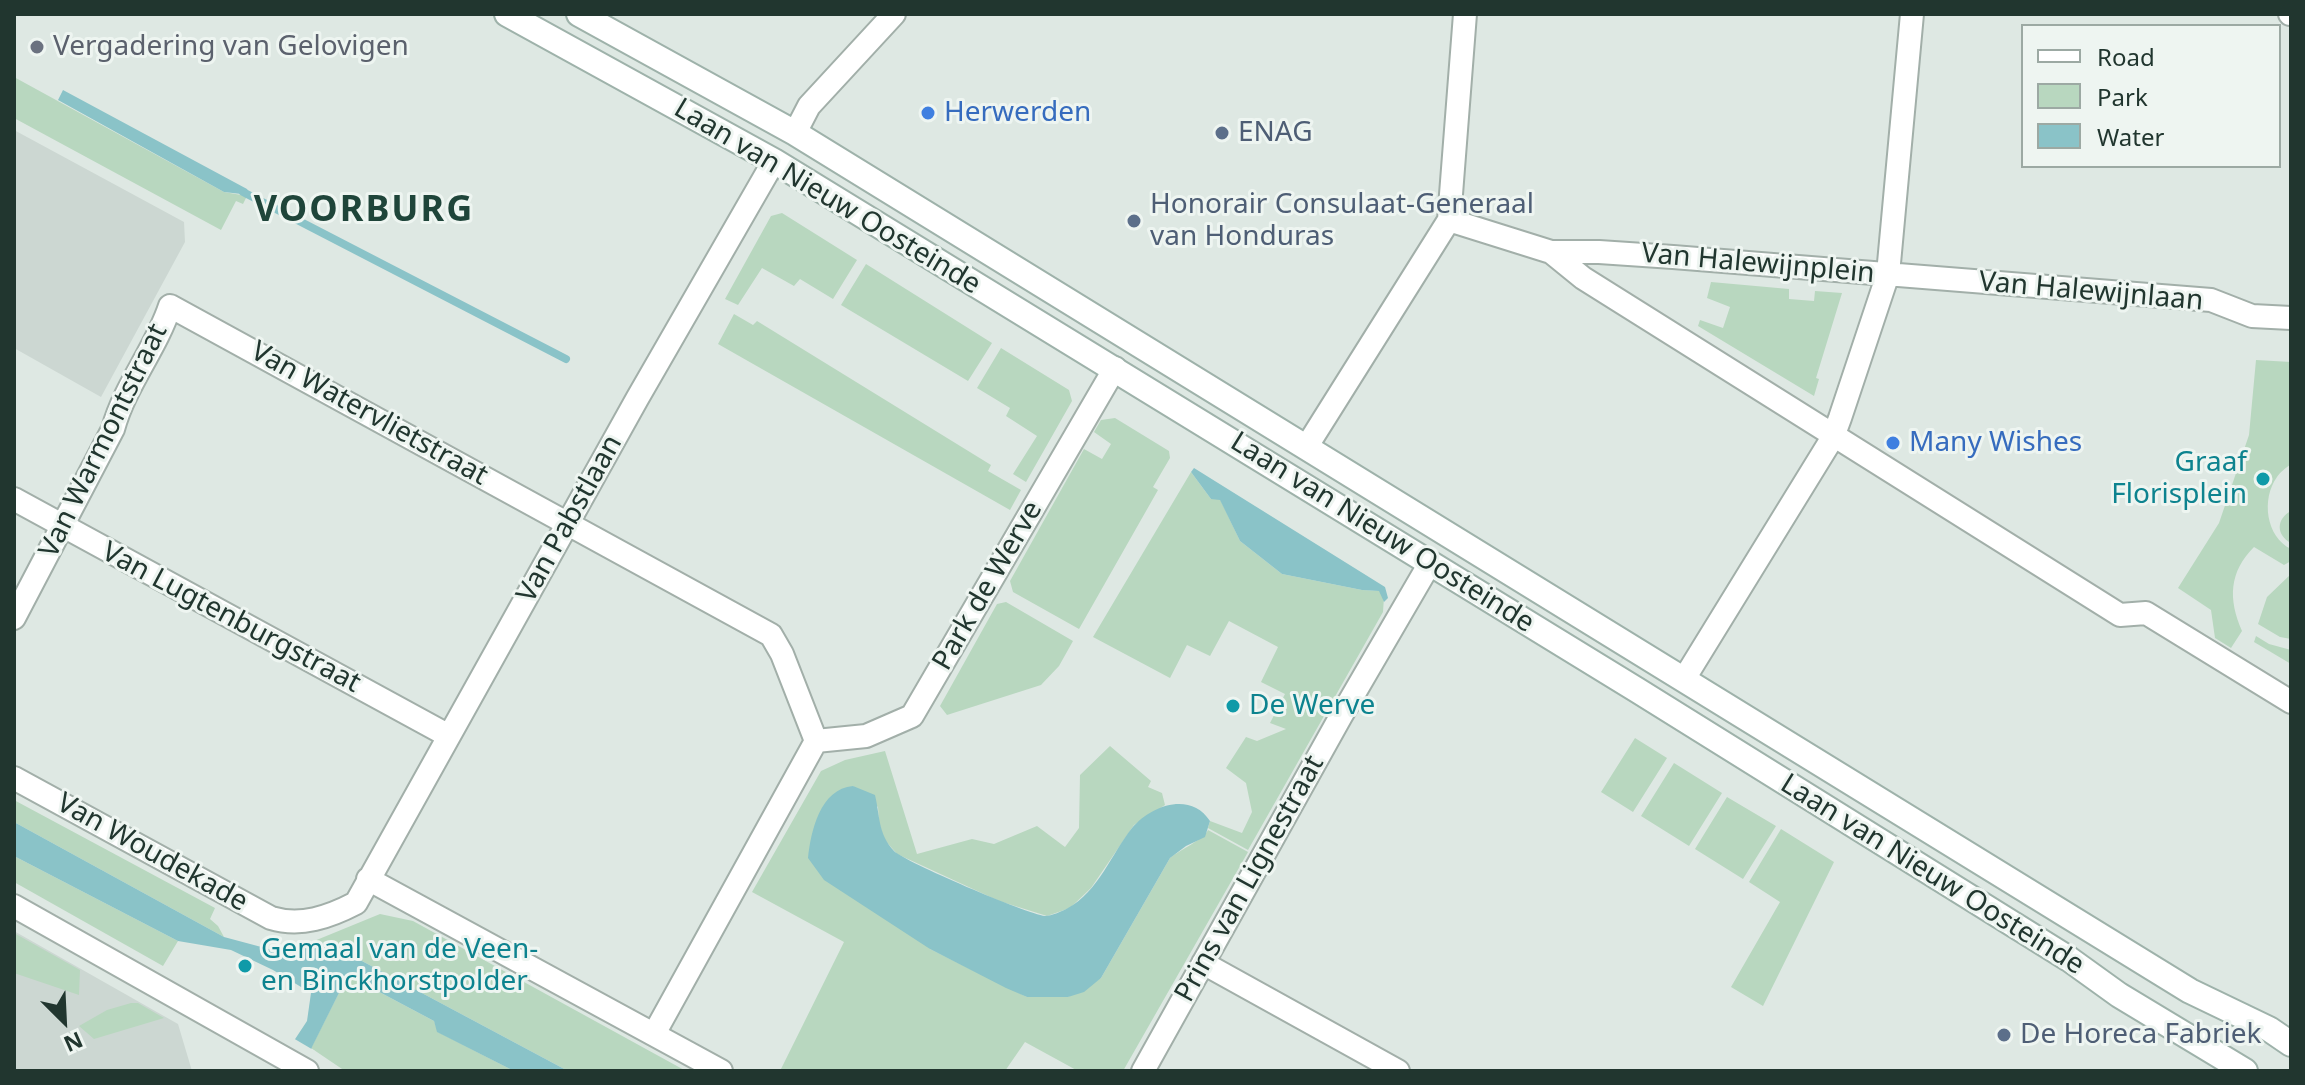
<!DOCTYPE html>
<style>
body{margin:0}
#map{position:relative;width:2305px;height:1085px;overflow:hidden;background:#dee8e3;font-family:"Noto Sans",sans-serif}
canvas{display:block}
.frame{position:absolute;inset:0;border:16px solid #21362f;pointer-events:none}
.legend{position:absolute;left:2021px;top:24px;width:260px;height:144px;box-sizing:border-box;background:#eef5f1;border:2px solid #9ca9a3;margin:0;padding:10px 14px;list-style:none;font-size:24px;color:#21362f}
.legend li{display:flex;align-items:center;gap:16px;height:40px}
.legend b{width:40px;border:2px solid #9ca9a3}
.north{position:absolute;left:24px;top:981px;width:80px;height:80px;-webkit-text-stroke:6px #eef5f1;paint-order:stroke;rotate:156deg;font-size:22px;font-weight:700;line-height:32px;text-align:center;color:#21362f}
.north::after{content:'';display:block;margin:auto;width:28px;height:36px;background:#21362f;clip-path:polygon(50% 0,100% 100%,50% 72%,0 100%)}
</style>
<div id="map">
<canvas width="2305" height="1085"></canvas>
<div class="frame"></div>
<ul class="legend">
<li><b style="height:10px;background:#fff"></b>Road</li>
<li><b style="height:22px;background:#b8d7bf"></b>Park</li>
<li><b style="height:22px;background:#8ac3c8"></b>Water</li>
</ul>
<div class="north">N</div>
</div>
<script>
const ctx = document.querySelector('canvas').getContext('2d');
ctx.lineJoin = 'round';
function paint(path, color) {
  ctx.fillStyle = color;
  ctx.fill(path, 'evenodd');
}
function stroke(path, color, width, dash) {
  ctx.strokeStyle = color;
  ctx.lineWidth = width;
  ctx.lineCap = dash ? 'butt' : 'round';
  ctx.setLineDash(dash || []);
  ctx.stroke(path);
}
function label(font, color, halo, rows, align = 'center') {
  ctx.font = font + ' "Noto Sans",sans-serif';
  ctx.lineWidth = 6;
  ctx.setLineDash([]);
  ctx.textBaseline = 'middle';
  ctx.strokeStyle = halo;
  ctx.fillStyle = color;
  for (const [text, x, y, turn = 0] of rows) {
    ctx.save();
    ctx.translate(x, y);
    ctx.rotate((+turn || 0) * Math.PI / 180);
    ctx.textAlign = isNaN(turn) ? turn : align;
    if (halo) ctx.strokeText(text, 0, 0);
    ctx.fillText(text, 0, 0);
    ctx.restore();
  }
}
paint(new Path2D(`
 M 14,130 L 184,222 L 185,242 L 101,397 L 14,348 Z
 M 14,931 L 178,1024 L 192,1071 L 14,1071 Z`), '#ccd7d2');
paint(new Path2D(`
 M 14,77 L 224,192 L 247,196 L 243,204 L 236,201 L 221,230 L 14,118 Z
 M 782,213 L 857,260 L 833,299 L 800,279 L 794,286 L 762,268 L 738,305 L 725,299 L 771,216 Z
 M 866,264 L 992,343 L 968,381 L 841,305 Z
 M 1711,282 L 1789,289 L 1789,299 L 1814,301 L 1815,291 L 1842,293 L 1816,378 L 1819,379 L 1814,396 L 1698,326 L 1700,320 L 1723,328 L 1730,307 L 1707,298 Z
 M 734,314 L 753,325 L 757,321 L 991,465 L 988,471 L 1021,490 L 1010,510 L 718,344 Z
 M 1001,348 L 1069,390 L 1072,401 L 1026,482 L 1013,474 L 1037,436 L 1006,416 L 1010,408 L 977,388 Z
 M 2256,360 L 2291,362 L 2291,464 C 2286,468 2280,472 2277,477 C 2261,499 2266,537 2291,549 L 2291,561 L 2284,565 L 2254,547 C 2229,572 2228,599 2242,631 L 2231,648 L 2215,638 L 2211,610 L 2178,588 L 2219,523 L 2249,435 Z
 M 1115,418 L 1169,451 L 1170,458 L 1153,487 L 1158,490 L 1079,629 L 1013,592 L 1010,581 L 1084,449 L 1102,459 L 1111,444 L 1094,432 L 1101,420 Z
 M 1191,472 L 1211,499 L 1220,499 L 1240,541 L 1282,574 L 1362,590 L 1380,591 L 1384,597 L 1383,612 L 1248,850 L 1208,828 L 1210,821 L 1242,833 L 1252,812 L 1246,783 L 1226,768 L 1246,737 L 1257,741 L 1286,729 L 1270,723 L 1285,694 L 1261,682 L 1278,647 L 1229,621 L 1210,656 L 1187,645 L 1170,678 L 1093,637 Z
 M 2291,511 L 2291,543 C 2276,535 2276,519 2291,511 Z
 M 2291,574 L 2291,639 L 2280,637 L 2258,624 L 2267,597 Z
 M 1006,602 L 1073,641 L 1059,666 L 1041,685 L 947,715 L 940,706 L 997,604 Z
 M 2256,636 L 2269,644 L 2291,650 L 2291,664 L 2254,642 Z
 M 1635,738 L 1667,758 L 1633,812 L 1601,792 Z
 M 1110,746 L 1151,781 L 1148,787 L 1162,793 L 1165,805 L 1134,825 L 1091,888 L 1070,908 L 1047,916 L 999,901 L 897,854 L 884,839 L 879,823 L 878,807 L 853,786 L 930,949 L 1027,997 L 1068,997 L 1101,978 L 1170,858 C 1180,850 1204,839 1208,830 L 1248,852 L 1123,1071 L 1078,1071 L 1025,1042 L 1005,1071 L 780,1071 L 844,942 L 752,892 L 821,771 L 845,760 L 885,751 L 917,854 L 972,839 L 994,844 L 1037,826 L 1065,847 L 1079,828 L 1080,775 Z
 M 1674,763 L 1722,793 L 1689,846 L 1641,816 Z
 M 1727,797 L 1776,826 L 1743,879 L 1695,849 Z
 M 14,800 L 215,908 L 210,919 L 218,926 L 224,937 L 14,822 Z
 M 1781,829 L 1834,862 L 1763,1006 L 1731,987 L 1780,902 L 1749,882 Z
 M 14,856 L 178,941 L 163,966 L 14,882 Z
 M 380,914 L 413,921 L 686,1071 L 568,1071 L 332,945 L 297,948 Z
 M 14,933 L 80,970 L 79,995 L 14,973 Z
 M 353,978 L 434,1021 L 438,1032 L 514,1071 L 345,1071 L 311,1048 L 344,983 Z
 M 131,1003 L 138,1003 L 164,1018 L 94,1039 L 79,1026 L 107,1010 Z`), '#b8d7bf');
paint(new Path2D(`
 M 63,90 L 247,189 L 250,195 L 224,192 L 58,100 Z
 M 1194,468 L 1385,587 L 1388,598 L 1384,602 L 1379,591 L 1362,590 L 1282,574 L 1240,541 L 1220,500 L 1211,499 L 1191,472 Z
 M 853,786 L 875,795 C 880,816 878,834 894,851 C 905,862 1027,914 1045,916 C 1051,916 1063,911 1068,908 C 1098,892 1112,853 1132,828 C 1151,805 1191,791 1210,821 L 1205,837 L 1186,846 L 1170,858 L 1101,978 L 1084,992 L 1068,997 L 1027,997 L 1006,988 L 930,949 L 824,880 L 808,858 C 811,831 820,789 853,786 Z
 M 14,822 L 224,937 L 280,952 L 318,942 L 332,945 L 568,1071 L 514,1071 L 437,1032 L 434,1021 L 353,978 L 344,983 L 312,1047 L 304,1071 L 274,1071 L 307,1021 L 311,993 L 273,970 L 231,950 L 178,941 L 14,856 Z`), '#8ac3c8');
paint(new Path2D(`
 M 293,1038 L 315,1051 L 308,1071 L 270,1071 Z`), '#dee8e3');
stroke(new Path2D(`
 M 243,192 L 566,359`), '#8ac3c8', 8);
const minor = new Path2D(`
 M 2290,14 L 2291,14
 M 795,133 L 809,106 L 894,14
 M 1449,220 L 1551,252 L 1599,252 L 1673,257 L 2211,300 L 2252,316 L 2291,318
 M 1551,252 L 1583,278 L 2120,615 L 2146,613 L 2291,702
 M 1307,446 L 1449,220 L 1465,14
 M 14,499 L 449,736
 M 14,618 L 113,429 C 125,385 156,349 170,306 L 771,635 L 782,654 L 816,741 L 654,1034
 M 1684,679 L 1833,437 L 1840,418 L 1888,274 L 1912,14
 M 816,741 L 866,736 L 912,716 L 1115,368
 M 14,778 L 271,918 C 301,927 329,917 356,903 L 637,399 L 774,161
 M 368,879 L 721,1071
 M 14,906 L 307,1071
 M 1203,963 L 1398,1071
 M 1143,1071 L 1341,716 L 1430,563`);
const secondary = new Path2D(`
 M 507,14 L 774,161 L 1637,690 L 2069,959 L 2119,995 L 2245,1071
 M 579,14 L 795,133 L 2190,991 L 2269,1029 L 2291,1044`);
stroke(minor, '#a2afa9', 26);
stroke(secondary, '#9eb2aa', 28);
stroke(minor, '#fff', 22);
stroke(secondary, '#fff', 24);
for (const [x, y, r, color] of [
 [37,47,8,"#6b7280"],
 [928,113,8,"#3f7fe0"],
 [1222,133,8,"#5c6f8a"],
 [1134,221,8,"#5c6f8a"],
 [1893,443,8,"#3f7fe0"],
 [2263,479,8,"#0f9aa8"],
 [1233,706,8,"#0f9aa8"],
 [245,966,8,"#0f9aa8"],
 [2004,1035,8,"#5c6f8a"]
]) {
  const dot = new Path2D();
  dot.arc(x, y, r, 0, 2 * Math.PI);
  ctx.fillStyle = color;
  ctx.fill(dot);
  stroke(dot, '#eef5f1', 3);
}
label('28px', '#5b616d', '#eef5f1', [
 ["Vergadering van Gelovigen",53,47]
], 'left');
label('28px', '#366cbe', '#eef5f1', [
 ["Herwerden",944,113],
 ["Many Wishes",1909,443]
], 'left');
label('28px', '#4e5e75', '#eef5f1', [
 ["ENAG",1238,133],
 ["Honorair Consulaat-Generaal",1150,205],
 ["van Honduras",1150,237],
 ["De Horeca Fabriek",2020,1035]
], 'left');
label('28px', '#21362f', '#eef5f1', [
 ["Laan van Nieuw Oosteinde",827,197,31],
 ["Van Halewijnplein",1758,264,5],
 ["Van Halewijnlaan",2091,292,5],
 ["Van Watervlietstraat",369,414,29],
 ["Van Warmontstraat",104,441,-64],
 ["Van Pabstlaan",570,519,-61],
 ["Laan van Nieuw Oosteinde",1382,533,32],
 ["Park de Werve",988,586,-60],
 ["Van Lugtenburgstraat",231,618,28],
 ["Van Woudekade",152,853,29],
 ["Laan van Nieuw Oosteinde",1932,875,32],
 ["Prins van Lignestraat",1250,879,-61]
]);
label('28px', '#0d838f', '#eef5f1', [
 ["Graaf",2247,463,"right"],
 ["Florisplein",2247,495,"right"],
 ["De Werve",1249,706],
 ["Gemaal van de Veen-",261,950],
 ["en Binckhorstpolder",261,982]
], 'left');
ctx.letterSpacing = '2px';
label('bold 36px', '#1f453a', '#eef5f1', [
 ["VOORBURG",364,211]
]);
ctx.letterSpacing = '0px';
</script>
